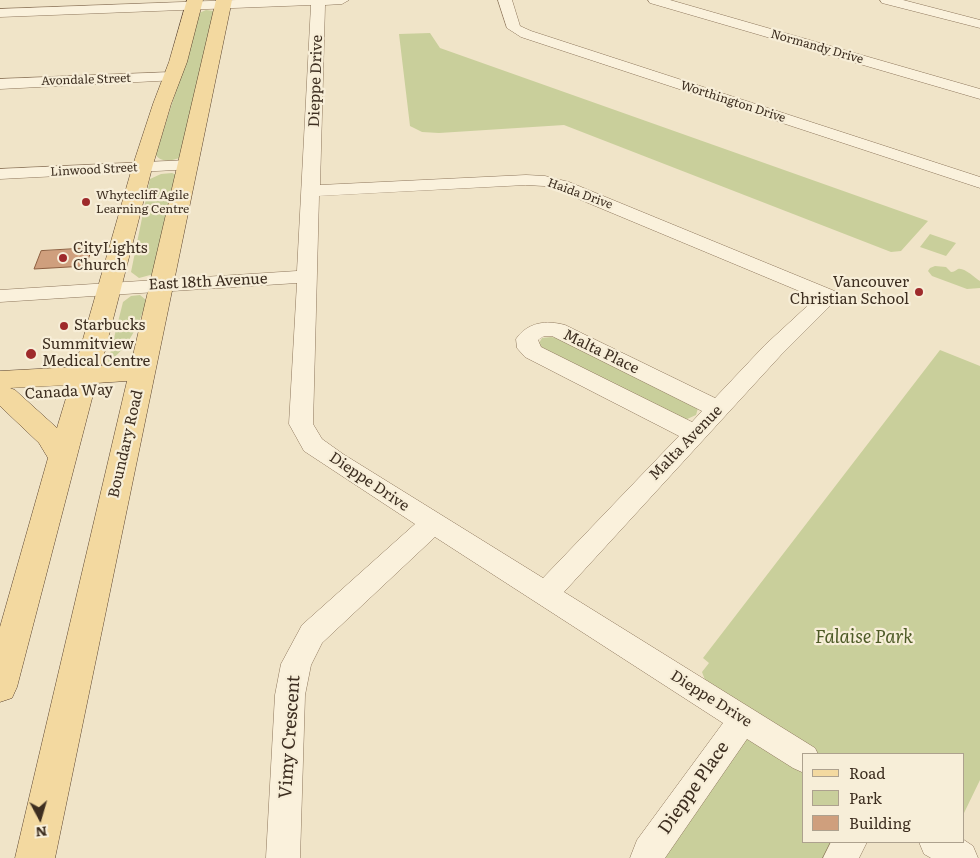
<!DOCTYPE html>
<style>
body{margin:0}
#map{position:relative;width:980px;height:858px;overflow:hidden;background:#f0e4c8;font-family:Literata,serif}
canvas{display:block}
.legend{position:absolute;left:802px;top:753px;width:162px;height:90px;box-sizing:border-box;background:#f7eed8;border:1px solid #ada18e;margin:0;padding:6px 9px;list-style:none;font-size:15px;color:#3d2e20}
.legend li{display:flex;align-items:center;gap:10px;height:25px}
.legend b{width:25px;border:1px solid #ada18e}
.north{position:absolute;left:15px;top:793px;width:50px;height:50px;-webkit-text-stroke:4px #f7eed8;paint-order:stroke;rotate:174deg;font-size:14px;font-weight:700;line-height:20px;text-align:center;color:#3d2e20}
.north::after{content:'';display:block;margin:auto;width:18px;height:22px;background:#3d2e20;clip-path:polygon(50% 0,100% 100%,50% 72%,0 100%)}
</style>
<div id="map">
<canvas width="980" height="858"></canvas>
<ul class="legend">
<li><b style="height:6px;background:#f3d9a0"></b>Road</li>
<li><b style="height:14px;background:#c9cf9b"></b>Park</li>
<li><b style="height:14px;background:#cf9f7d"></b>Building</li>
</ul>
<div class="north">N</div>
</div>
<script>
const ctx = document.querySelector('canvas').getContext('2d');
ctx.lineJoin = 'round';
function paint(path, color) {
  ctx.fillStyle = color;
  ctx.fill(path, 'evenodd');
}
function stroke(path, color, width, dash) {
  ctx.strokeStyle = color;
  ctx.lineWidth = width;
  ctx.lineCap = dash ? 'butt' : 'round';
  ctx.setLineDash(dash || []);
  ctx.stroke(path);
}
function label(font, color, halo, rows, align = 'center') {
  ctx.font = font + ' Literata,serif';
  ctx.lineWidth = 4.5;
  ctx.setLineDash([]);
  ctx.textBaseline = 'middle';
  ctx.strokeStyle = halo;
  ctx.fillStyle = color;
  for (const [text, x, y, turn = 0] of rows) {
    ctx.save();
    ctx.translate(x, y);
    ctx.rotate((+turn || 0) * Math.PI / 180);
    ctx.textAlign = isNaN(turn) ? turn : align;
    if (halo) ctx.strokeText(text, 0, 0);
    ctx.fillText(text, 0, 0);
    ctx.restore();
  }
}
paint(new Path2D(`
 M 206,10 L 214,11 L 181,157 C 173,161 161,163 156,155 C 170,107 187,61 199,13 Z
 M 430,33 L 440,48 L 928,221 L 901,251 L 891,252 L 564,125 L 439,133 L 422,132 L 410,126 L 399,34 Z
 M 161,174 L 172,173 L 177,175 L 154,274 L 139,278 L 131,272 L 150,179 Z
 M 930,234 L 956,243 L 946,256 L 920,247 Z
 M 935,266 L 946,267 L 951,272 C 954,272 956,270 958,269 C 964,267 975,278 980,281 L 980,288 L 967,289 L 932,276 L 928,271 L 930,268 Z
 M 140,295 L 146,300 C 142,321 126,351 108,362 L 123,302 L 131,296 Z
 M 551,337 L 563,339 L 698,408 L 696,415 L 685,420 L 543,349 L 539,343 L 542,338 Z
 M 940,350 L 980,366 L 980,780 L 964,813 L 964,754 L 804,754 L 804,842 L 841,842 L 831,858 L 658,858 L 757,714 L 705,680 L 702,672 L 709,663 L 703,658 Z`), '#c9cf9b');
const building = new Path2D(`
 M 92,248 L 86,266 L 34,269 L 41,251 Z`);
paint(building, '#cf9f7d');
stroke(building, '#8d5f41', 1);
const minor = new Path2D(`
 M 236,0 L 349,0 L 342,4 L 325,5 L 320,185 L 526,175 L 545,176 L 569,182 L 837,292 L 840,296 L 781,355 L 564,592 L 815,748 L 818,754 L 804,754 L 804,773 L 793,768 L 747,739 L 665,858 L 630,858 L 637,840 L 723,723 L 435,537 L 322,643 L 311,665 L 305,695 L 300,858 L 266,858 L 275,695 L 281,664 L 302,625 L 415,524 L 304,451 L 289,424 L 297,283 L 0,302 L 0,290 L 297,271 L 311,5 L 0,17 L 0,9 ZM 526,185 L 544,186 L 557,190 L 816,298 L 765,345 L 715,398 L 565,325 C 546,320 528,322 516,339 L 517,348 L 525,357 L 679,436 L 543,578 L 343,454 L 322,439 L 313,424 L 319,196 ZM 544,336 L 552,336 L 702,411 L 692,422 L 541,347 L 538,340 Z
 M 498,0 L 512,0 L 520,26 L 531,31 L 980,177 L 980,188 L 521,37 L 507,28 Z
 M 648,0 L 670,0 L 980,89 L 980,99 L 650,3 Z
 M 880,0 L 903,0 L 980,20 L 980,28 L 882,3 Z
 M 172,72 L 177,74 L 180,77 L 177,80 L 0,89 L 0,79 Z
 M 189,160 L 195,161 L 198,165 L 195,169 L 0,179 L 0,169 Z
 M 964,840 L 973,846 L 978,858 L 931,858 L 924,854 L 919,842 L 964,842 Z
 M 831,842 L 867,842 L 859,858 L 823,858 Z`);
const major = new Path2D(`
 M 187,0 L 203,0 L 187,62 L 171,104 L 152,168 L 101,366 L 131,364 L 216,0 L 232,0 L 55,858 L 15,858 L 127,381 L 96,383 L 17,687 L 12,698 L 0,702 L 0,627 L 48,458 L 39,443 L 0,406 L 0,371 L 75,367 L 132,168 L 153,104 L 169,62 ZM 70,385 L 57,428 L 15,390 L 10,388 Z`);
stroke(minor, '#8d765c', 1);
stroke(major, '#5b4430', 1);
paint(minor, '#faf1dc');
paint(major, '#f3d9a0');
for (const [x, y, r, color] of [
 [86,202,5,"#9e2a2b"],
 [63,258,5,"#9e2a2b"],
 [919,292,5,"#9e2a2b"],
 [64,326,5,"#9e2a2b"],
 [31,354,6,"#9e2a2b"]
]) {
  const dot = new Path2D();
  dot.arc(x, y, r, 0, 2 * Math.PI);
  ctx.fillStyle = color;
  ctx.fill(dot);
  stroke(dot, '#f7eed8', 2);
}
label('12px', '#3d2e20', '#f7eed8', [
 ["Normandy Drive",817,47,16],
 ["Avondale Street",86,80,-2],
 ["Worthington Drive",733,102,18],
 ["Linwood Street",94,170,-3],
 ["Haida Drive",580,194,20]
]);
label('12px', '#3d2e20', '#f7eed8', [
 ["Whytecliff Agile",96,195],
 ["Learning Centre",96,209]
], 'left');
label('15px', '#3d2e20', '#f7eed8', [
 ["Dieppe Drive",316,81,-88],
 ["East 18th Avenue",208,282,-3],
 ["Malta Place",601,352,26],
 ["Canada Way",69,392,-3],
 ["Malta Avenue",686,443,-46],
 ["Boundary Road",126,444,-77],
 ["Dieppe Drive",369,482,34],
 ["Dieppe Drive",711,699,32]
]);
label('15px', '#3d2e20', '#f7eed8', [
 ["CityLights",73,249],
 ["Church",73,266],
 ["Vancouver",909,283,"right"],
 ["Christian School",909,300,"right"],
 ["Starbucks",74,326],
 ["Summitview",42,345],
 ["Medical Centre",42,362]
], 'left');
label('italic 18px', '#4d5a26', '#f7eed8', [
 ["Falaise Park",864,638]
]);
label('18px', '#3d2e20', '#f7eed8', [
 ["Vimy Crescent",290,737,-86],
 ["Dieppe Place",694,788,-55]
]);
</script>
